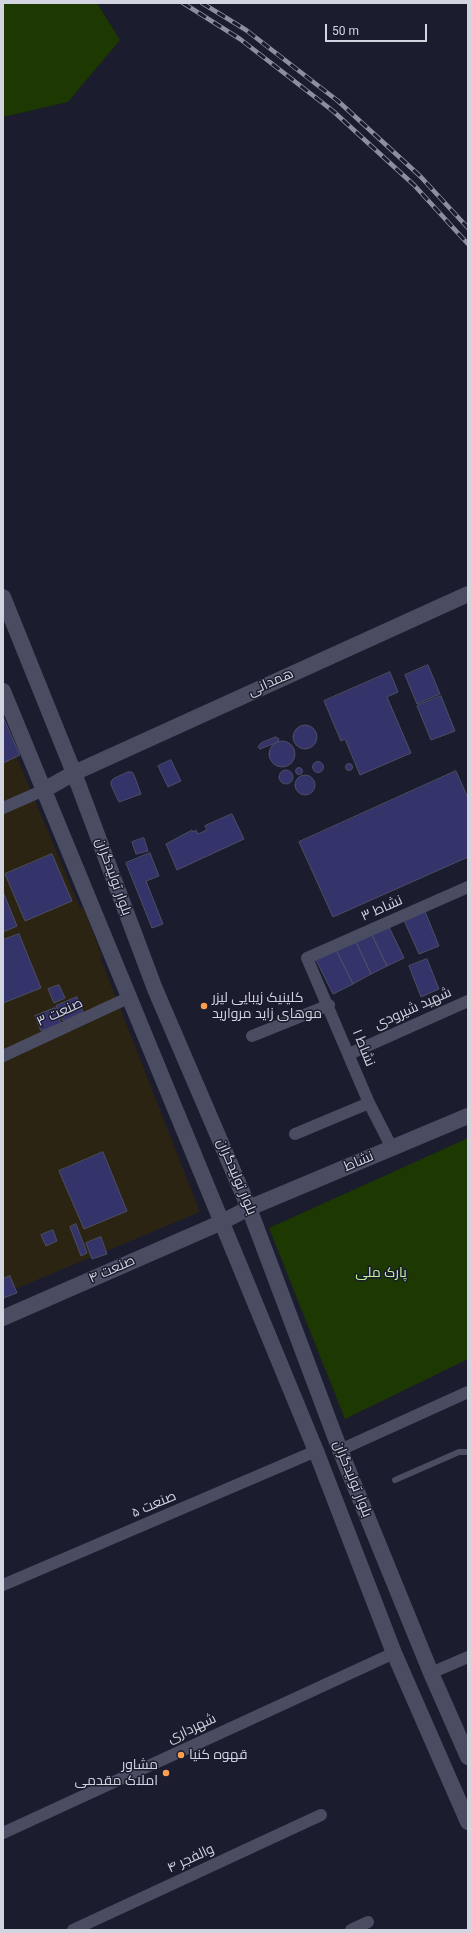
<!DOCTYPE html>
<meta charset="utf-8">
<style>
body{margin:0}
#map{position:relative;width:471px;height:1933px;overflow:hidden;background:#1b1c2e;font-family:Roboto,sans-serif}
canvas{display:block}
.frame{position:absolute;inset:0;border:4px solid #d2d4e0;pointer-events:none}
.scale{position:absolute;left:325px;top:24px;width:102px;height:18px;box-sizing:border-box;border:2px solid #d2d4e0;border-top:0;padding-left:5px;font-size:12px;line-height:14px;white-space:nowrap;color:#d2d4e0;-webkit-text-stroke:3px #1b1c2e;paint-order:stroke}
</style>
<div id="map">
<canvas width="471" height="1933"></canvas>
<div class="frame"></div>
<div class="scale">50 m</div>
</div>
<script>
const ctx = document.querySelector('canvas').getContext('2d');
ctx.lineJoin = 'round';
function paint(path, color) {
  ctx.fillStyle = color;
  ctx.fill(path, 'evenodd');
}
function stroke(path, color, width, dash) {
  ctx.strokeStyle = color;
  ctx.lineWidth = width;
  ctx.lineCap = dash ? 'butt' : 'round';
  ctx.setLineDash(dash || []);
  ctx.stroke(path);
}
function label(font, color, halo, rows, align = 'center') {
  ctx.font = font + ' Roboto,Cairo,sans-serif';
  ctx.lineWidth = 3;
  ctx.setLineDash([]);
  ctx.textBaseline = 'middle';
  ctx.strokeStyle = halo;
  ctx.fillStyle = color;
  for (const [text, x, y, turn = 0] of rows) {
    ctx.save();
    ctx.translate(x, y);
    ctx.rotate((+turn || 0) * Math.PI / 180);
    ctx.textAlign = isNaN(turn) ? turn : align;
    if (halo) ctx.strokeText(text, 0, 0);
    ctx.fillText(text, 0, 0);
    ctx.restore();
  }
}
paint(new Path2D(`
 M 3,724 L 80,908 L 83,907 L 102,956 L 100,957 L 200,1212 L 3,1294 Z`), '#2b2413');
paint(new Path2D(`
 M 3,3 L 97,3 L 120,40 L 68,102 L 3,117 Z
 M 468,1138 L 468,1359 L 345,1419 L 269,1228 Z`), '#1d3800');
const building = new Path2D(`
 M 428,665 L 440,694 L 417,704 L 405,675 Z
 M 390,672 L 398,692 L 387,697 L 411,753 L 360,775 L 345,739 L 341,741 L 324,701 Z
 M 441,696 L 455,731 L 431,740 L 417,706 Z
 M 3,717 L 20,755 L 3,763 Z
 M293 737a12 12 0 1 1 24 0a12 12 0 1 1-24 0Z
 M 276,737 L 279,739 L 278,742 L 260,749 L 258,747 L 261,743 Z
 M269 754a13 13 0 1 1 26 0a13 13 0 1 1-26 0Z
 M 171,760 L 181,781 L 168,787 L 158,766 Z
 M312.5 767a5.5 5.5 0 1 1 11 0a5.5 5.5 0 1 1-11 0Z
 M345.5 767a3.5 3.5 0 1 1 7 0a3.5 3.5 0 1 1-7 0Z
 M295.5 771a3.5 3.5 0 1 1 7 0a3.5 3.5 0 1 1-7 0Z
 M279 777a7 7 0 1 1 14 0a7 7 0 1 1-14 0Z
 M 456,771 L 468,798 L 468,857 L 333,917 L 299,842 Z
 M 128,772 L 132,772 L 134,775 L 141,794 L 119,802 L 111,785 L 111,782 L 113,779 Z
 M295 785a10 10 0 1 1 20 0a10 10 0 1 1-20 0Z
 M 232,814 L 244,839 L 177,870 L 166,844 L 192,830 L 193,832 L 196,830 L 198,834 L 207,830 L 205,826 Z
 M 144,838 L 148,851 L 136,854 L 132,842 Z
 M 150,853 L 159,876 L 146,881 L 163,924 L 152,928 L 126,863 Z
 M 52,854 L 72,901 L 25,921 L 5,874 Z
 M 3,892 L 17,926 L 3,932 Z
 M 424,909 L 439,946 L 419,954 L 403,918 Z
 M 388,925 L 404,958 L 387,966 L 371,933 Z
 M 371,933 L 387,966 L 371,974 L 355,940 Z
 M 19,934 L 41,988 L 3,1003 L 3,940 Z
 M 355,940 L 371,974 L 353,984 L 336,950 Z
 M 336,950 L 353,984 L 333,994 L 316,960 Z
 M 427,959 L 439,989 L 421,997 L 409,966 Z
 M 59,985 L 65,998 L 54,1003 L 48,989 Z
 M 77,997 L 83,1012 L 63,1021 L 56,1006 Z
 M 55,1008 L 61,1023 L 41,1031 L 35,1016 Z
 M 103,1152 L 127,1211 L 84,1229 L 59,1171 Z
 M 76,1224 L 87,1253 L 81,1256 L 70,1227 Z
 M 53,1230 L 57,1241 L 46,1246 L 41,1235 Z
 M 101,1237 L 107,1254 L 92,1259 L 86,1243 Z
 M 10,1276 L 17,1293 L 3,1298 L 3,1279 Z`);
paint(building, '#34346b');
stroke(building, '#4c4e63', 1);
stroke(new Path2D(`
 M 395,1480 L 459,1452 L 468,1452`), '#4a4c61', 6);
stroke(new Path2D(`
 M 3,808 L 44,790
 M 252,1036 L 329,1005
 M 349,1054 L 468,1001
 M 3,1056 L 130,997
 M 295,1134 L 369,1103
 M 392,1148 L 369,1103 L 307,958 L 468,887
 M 340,1450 L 468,1392
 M 3,1585 L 316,1451
 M 431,1673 L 468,1657
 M 3,1833 L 394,1653
 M 73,1930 L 321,1815
 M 351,1930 L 368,1922`), '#4a4c61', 12);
stroke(new Path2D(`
 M 3,597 L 74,773 L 155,989 L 249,1208 L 340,1450 L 431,1673 L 468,1757
 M 3,691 L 316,1451 L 394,1653 L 468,1822
 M 44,790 L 74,773 L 468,594
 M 3,1318 L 220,1223 L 249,1208 L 468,1116`), '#4a4c61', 16);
const rail = new Path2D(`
 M 183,3 L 240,39 L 333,111 L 414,185 L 468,244
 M 202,3 L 246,30 L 338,101 L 420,176 L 468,228`);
stroke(rail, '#8e8f9e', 4.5);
stroke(rail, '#1b1c2e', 3, [9]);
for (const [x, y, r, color] of [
 [204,1006,4,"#fb9e50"],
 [181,1755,4,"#fb9e50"],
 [166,1773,4,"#fb9e50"]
]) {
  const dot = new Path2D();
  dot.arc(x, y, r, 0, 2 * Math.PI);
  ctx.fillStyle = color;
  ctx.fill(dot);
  stroke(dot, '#1b1c2e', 1.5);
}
label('14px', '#d2d4e0', '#1b1c2e', [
 ["همدانی",271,683,-24],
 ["بلوار تولیدگران",113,877,70],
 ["نشاط ۳",382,909,-24],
 ["شهید شیرودی",413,1009,-24],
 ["صنعت ۳",60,1013,-25],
 ["نشاط ۱",363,1048,68],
 ["نشاط",359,1162,-23],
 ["بلوار تولیدگران",236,1177,67],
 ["صنعت ۴",112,1270,-24],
 ["بلوار تولیدگران",352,1479,68],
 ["صنعت ۵",154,1505,-23],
 ["شهرداری",192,1729,-25],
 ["والفجر ۴",191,1859,-25]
]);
label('14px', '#d2d4e0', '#1b1c2e', [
 ["کلینیک زیبایی لیزر",212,998],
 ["موهای زاید مروارید",212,1014],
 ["قهوه کنیا",189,1755],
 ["مشاور",158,1765,"right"],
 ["املاک مقدمی",158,1781,"right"]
], 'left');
label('14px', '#c1f39d', '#1b1c2e', [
 ["پارک ملی",381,1273]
]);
</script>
